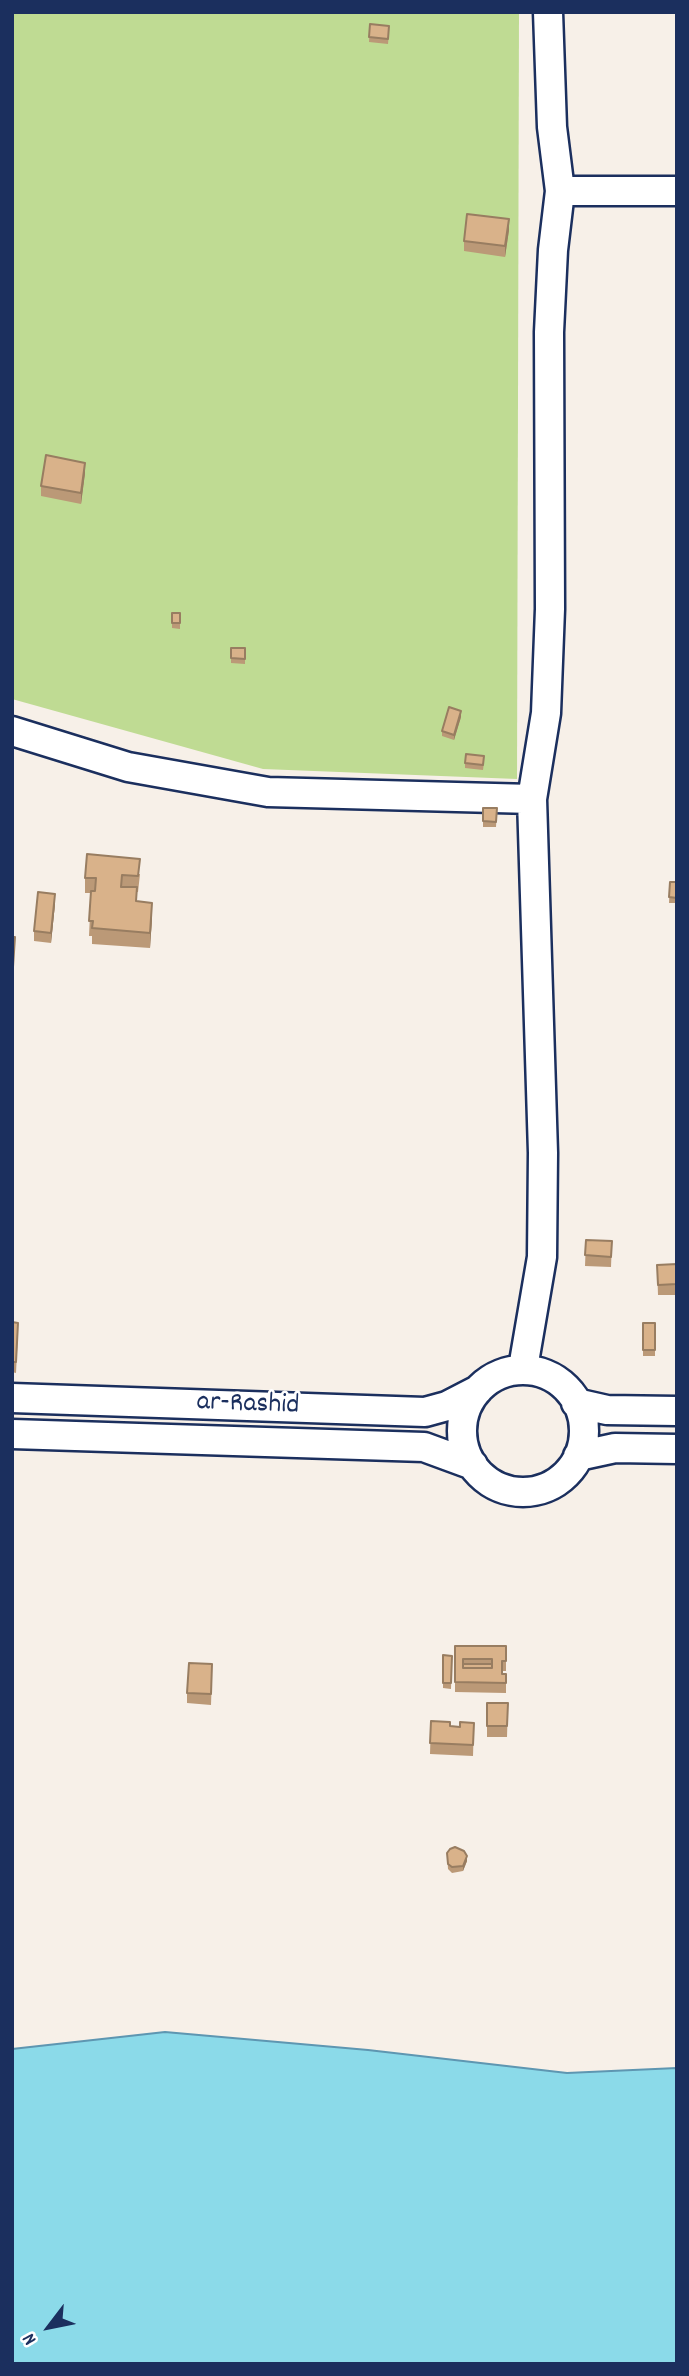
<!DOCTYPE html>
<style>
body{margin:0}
#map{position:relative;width:689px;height:2376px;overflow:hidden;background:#f7f0e8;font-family:Dekko,sans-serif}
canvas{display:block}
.frame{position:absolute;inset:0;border:14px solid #1b2f5e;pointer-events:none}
.north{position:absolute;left:14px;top:2292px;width:70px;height:70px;-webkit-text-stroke:5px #fff;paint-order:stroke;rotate:238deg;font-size:19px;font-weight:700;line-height:28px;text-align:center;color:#1b2f5e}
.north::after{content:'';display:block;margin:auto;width:24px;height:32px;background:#1b2f5e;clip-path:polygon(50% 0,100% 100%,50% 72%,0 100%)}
</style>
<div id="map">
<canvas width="689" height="2376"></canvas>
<div class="frame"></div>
<div class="north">N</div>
</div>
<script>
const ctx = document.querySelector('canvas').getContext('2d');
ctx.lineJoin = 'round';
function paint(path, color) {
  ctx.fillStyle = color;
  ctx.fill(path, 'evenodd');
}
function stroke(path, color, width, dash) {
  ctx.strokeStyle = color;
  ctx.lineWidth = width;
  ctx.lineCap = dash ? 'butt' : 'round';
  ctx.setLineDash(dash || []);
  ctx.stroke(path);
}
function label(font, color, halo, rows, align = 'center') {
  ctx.font = font + ' Dekko,sans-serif';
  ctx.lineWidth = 5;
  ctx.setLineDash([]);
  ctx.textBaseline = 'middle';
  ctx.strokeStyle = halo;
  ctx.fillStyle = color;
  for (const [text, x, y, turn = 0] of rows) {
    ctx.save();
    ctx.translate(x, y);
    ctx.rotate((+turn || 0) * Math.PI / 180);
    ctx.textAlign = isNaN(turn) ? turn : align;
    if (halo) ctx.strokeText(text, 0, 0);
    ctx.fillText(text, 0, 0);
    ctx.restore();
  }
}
paint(new Path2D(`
 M 12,12 L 519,12 L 517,779 L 263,769 L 12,699 Z`), '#bfdb93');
const water = new Path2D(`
 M 165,2032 L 368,2050 L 567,2073 L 677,2068 L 677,2364 L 12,2364 L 12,2049 Z`);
paint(water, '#8bdae9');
stroke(water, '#5e96b1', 2);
const minor = new Path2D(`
 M 560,191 L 677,191
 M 12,731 L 128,767 L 268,792 L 532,799
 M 523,1368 L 542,1257 L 543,1153 L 532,799 L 546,713 L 550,609 L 549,332 L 553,250 L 560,191 L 552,127 L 548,12
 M462 1431a61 61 0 1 1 122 0a61 61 0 1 1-122 0Z
 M 12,1398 L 425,1412 L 447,1406 L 478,1390
 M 576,1403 L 607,1410 L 677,1411
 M 12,1434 L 424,1447 L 473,1465
 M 578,1456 L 615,1448 L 677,1449`);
stroke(minor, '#1b2f5e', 33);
stroke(minor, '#fff', 28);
paint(new Path2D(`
 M 370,24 L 389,31 L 388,44 L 369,42 Z
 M 509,230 L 505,257 L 464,251 L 464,241 Z
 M 85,473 L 81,504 L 41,496 L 41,486 Z
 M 172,613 L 180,613 L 180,629 L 172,628 Z
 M 231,648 L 245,648 L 245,664 L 231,663 Z
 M 461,717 L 454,740 L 442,736 L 442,731 Z
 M 484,762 L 483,770 L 465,768 L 465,763 Z
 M 483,808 L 497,808 L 496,827 L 483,827 Z
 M 140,874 L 138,892 L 137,892 L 137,901 L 152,918 L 150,948 L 92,944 L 92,936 L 89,936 L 91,893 L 85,893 L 85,878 Z
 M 670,882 L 677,882 L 677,903 L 669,903 Z
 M 55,904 L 51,943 L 34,941 L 34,931 Z
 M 586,1240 L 612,1241 L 611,1267 L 585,1266 Z
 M 677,1264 L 677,1295 L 658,1295 L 657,1265 Z
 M 12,1322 L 18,1333 L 16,1373 L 12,1372 Z
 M 643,1323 L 655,1323 L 655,1356 L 643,1356 Z
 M 455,1646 L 506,1646 L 506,1671 L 502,1671 L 502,1674 L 506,1674 L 506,1693 L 455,1692 Z
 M 443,1655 L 452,1656 L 451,1689 L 443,1688 Z
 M 212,1675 L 211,1705 L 187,1703 L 187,1693 Z
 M 487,1703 L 508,1703 L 507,1737 L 487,1737 Z
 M 431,1721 L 450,1726 L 460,1727 L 474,1723 L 473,1756 L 430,1754 Z
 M 447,1853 L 467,1861 L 463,1871 L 452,1873 L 448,1869 Z`), '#b97');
paint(new Path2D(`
 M 509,219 L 509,230 L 505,257 L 505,246 Z
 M 85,463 L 85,473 L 81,504 L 81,493 Z
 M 461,711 L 461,717 L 454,740 L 454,735 Z
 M 55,894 L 55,904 L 51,943 L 51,933 Z
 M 152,903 L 152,918 L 150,948 L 150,933 Z
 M 467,1856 L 467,1861 L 463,1871 L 463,1866 Z`), '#987d61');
const building = new Path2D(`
 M 370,24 L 389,26 L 388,39 L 369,37 Z
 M 467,214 L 509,219 L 505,246 L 464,241 Z
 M 46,455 L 85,463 L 81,493 L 41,486 Z
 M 172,613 L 180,613 L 180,623 L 172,623 Z
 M 231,648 L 245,648 L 245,659 L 231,658 Z
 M 449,707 L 461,711 L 454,735 L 442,731 Z
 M 466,754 L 484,756 L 483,765 L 465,763 Z
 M 483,808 L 497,808 L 496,822 L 483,821 Z
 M 87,854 L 140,859 L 138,876 L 122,875 L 121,887 L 137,887 L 136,901 L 152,903 L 150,933 L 92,928 L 93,921 L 89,921 L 91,891 L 95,891 L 96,878 L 85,878 Z
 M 670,882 L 677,882 L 677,898 L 669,897 Z
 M 38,892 L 55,894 L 51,933 L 34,931 Z
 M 12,937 L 15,937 L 13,967 L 12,967 Z
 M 586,1240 L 612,1241 L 611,1257 L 585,1255 Z
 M 677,1264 L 677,1284 L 658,1285 L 657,1265 Z
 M 12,1322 L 18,1323 L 16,1362 L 12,1362 Z
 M 643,1323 L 655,1323 L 655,1350 L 643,1350 Z
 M 455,1646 L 506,1646 L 506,1661 L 502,1661 L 502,1674 L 506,1674 L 506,1683 L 455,1682 ZM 463,1659 L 492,1659 L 492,1668 L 463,1668 Z
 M 443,1655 L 452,1656 L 451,1683 L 443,1683 Z
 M 189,1663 L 212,1664 L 211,1694 L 187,1693 Z
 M 463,1664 L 492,1664 L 492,1668 L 463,1668 Z
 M 487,1703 L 508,1703 L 507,1726 L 487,1726 Z
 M 431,1721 L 450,1722 L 450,1726 L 460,1727 L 460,1722 L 474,1723 L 473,1745 L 430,1743 Z
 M 455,1847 L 464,1851 L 467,1856 L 463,1866 L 452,1867 L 448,1864 L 447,1853 L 450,1849 Z`);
paint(building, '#d9b28a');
stroke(building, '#987d61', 2);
label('28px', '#1b2f5e', '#fff', [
 ["ar-Rashid",248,1406,2]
]);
</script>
